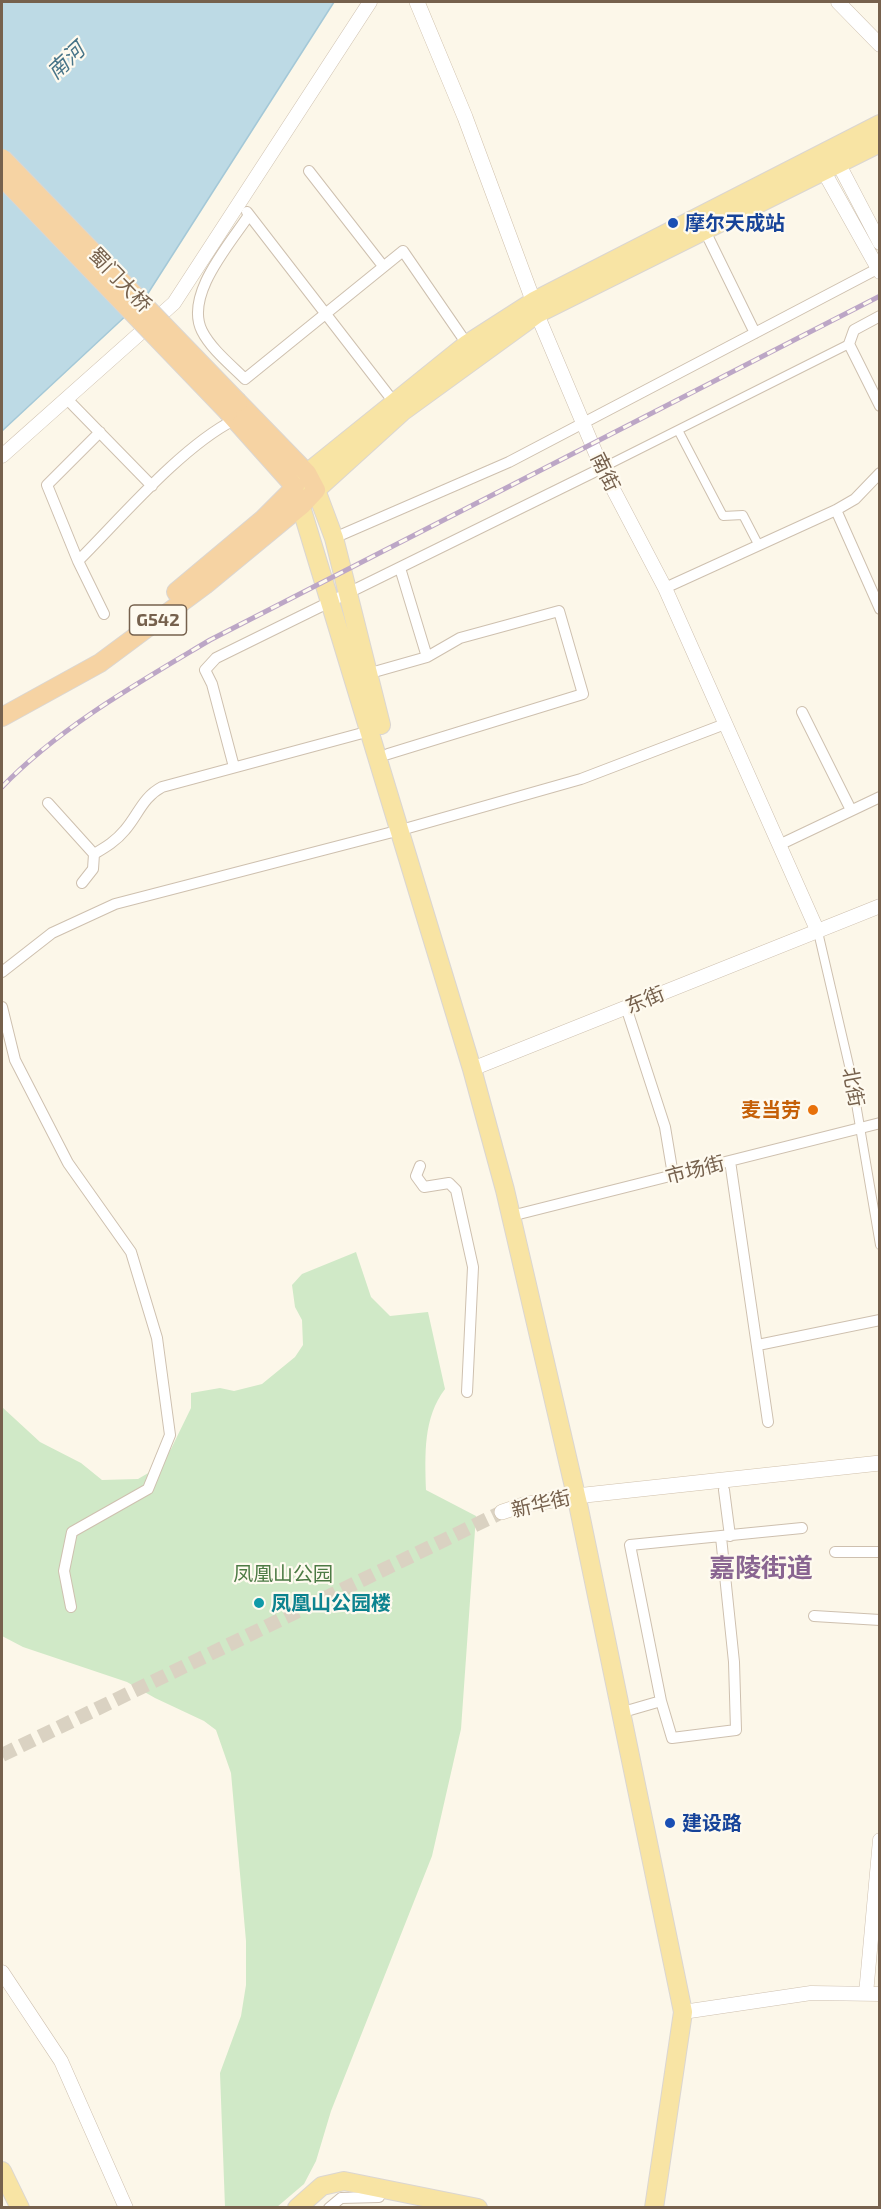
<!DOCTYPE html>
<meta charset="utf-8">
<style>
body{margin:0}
#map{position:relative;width:881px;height:2209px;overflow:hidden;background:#fcf7e9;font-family:"Exo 2",sans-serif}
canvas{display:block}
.frame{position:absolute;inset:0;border:3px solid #76614d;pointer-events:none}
</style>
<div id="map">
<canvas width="881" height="2209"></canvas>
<div class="frame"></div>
</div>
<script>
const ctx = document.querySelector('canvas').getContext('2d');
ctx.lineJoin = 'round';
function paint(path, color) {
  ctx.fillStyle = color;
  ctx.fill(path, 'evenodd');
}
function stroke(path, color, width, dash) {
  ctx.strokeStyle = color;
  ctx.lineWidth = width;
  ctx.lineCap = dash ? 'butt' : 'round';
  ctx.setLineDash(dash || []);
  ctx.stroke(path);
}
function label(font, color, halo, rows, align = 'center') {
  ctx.font = font + ' "Exo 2","Noto Sans SC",sans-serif';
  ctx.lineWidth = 4.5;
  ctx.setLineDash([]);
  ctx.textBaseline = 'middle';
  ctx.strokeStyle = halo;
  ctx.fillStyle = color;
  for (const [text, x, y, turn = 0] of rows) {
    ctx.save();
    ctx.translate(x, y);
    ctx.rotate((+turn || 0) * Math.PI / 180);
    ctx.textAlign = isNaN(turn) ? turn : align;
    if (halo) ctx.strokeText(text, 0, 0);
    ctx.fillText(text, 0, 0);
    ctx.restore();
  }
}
paint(new Path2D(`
 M 356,1252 L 371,1297 L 390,1316 L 428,1312 L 445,1389 C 423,1418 425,1454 426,1490 L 476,1516 L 461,1729 L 432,1856 L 331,2111 L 316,2161 L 304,2184 L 277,2207 L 225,2207 L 220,2073 L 241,2016 L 246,1985 L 246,1941 L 231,1773 L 216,1730 L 204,1721 L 155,1698 L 127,1682 L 23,1647 L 2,1636 L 2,1407 L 40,1442 L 81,1463 L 102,1480 L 138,1479 L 150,1472 L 171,1449 L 191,1408 L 191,1393 L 220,1388 L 234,1391 L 262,1384 L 295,1357 L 303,1345 L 302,1320 L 295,1307 L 292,1285 L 302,1274 Z`), '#d0e9c7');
const water = new Path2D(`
 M 2,2 L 334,2 L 145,298 L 2,431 Z`);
paint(water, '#bddae5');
stroke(water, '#a4c8d7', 1.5);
stroke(new Path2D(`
 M 2,1755 L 502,1512`), '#dad2c2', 14, [14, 7]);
const pedestrian = new Path2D(`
 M 678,430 L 723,516 L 743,515 L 758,544
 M 602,468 L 849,344
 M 818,932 L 851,1074 L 880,1245`);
const minor = new Path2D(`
 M 309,171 L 383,266
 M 247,212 L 393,401
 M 249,215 C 230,244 184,295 202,331 C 211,349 231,365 245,379 L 403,251 L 467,344
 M 705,231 L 755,333
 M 880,316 L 854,330 L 849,344 L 880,406
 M 66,398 L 152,486
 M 100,432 L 47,485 L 78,561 L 104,614
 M 836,510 L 880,609
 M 334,538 L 509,462 L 877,269
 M 78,561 C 121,518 181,447 234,420
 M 400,568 L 427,657
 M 665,588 L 836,510 L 855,499 L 880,473
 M 367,674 L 427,657 L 460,638 L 559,611 L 583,694 L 388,754
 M 802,712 L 851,810
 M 234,767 L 212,684 L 205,670 L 216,658 L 602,468
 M 48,803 L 94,854 L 93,869 L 82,883
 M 779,845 L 880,797
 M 94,854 C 106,847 116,841 125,830 C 138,815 143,797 162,787 L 370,731
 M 2,972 L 52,933 L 115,904 L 408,828 L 581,779 L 725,724
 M 2,1007 L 15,1060 L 68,1163 L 131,1252 L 157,1338 L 170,1435 L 148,1489 L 72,1532 L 64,1571 L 71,1607
 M 626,1007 L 665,1127 L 673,1175
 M 730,1161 L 768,1422
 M 420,1166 L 416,1176 L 424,1187 L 449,1183 L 456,1190 L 473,1267 L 467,1392
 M 511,1216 L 880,1123
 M 758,1345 L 880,1320
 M 724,1490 L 730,1536
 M 835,1552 L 880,1552
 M 814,1616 L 880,1620
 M 661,1701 L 672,1738 L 736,1730 L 734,1662 L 721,1537
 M 630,1710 L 661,1701 L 630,1545 L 802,1528
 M 329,2208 L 341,2198 L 379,2197 L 379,2187`);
const tertiary = new Path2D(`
 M 838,2 L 880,45
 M 835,157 L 880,243
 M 819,163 L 880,272
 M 537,314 L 602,468 L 665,588 L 818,932
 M 2,456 L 174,303 L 370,2
 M 472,1069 L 880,906
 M 2,1972 L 61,2061 L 126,2208
 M 866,1994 L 880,1840
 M 683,2012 L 811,1993 L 880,1994`);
const secondary = new Path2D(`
 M 417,2 L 465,117 L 537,311
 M 502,1512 L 523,1505 L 576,1496 L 880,1463`);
const primary = new Path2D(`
 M 381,725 L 334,538 L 316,490 L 402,412 L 537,314 L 880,143
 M 2,2171 L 20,2208
 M 297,2208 L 322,2186 L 344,2181 L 478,2208
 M 654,2208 L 683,2012 L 578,1504 L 505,1190 L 472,1069 L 295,487 L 307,473 L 467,344 L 534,301 L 880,124`);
const trunk = new Path2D(`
 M 176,592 L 262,520 L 295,487 L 228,412
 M 2,717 L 100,663 L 205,585 L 302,505 L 316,490 L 307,473 L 238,402`);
stroke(pedestrian, '#cec0af', 10);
stroke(minor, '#cec0af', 12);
stroke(tertiary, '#cec0af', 15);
stroke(secondary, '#d0c1ac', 16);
stroke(primary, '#dbd6d1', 20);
stroke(trunk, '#dbd6d1', 20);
stroke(pedestrian, '#fff', 8);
stroke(minor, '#fff', 10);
stroke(tertiary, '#fff', 14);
stroke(secondary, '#fff', 15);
stroke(primary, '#f8e4a4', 18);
stroke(trunk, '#f6d3a3', 18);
const rail = new Path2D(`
 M 2,787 C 61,726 138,683 210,640 L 880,296`);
stroke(rail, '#bca6c6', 5);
stroke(rail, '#fefaef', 3, [9]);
const trunkBridge = new Path2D(`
 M 2,158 L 238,402
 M 2,177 L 228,412`);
stroke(trunkBridge, '#dbd6d1', 20, []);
stroke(trunkBridge, '#f6d3a3', 18);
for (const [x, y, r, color] of [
 [673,223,6,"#1a4fb4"],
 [813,1110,6,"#e8710a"],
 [259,1603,6,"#0f9aa8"],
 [670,1823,6,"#1a4fb4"]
]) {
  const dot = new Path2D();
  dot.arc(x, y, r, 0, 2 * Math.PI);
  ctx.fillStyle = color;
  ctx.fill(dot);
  stroke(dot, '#fefaef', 2);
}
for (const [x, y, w] of [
 [158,620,57]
]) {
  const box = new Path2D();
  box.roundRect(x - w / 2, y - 15, w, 30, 4.5);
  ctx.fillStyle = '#fefaef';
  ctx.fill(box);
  stroke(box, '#76614d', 1.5);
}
label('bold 18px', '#76614d', null, [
 ["G542",158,620]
]);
label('bold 20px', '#164399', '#fefaef', [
 ["摩尔天成站",685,223],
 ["建设路",682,1823]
], 'left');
label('20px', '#76614d', '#fefaef', [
 ["蜀门大桥",120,280,46],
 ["南街",605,472,64],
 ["东街",645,1000,-22],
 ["北街",853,1087,79],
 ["市场街",695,1170,-14],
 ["新华街",541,1504,-13]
]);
label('bold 20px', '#c56008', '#fefaef', [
 ["麦当劳",801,1110]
], 'right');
label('20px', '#4d7b45', '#fefaef', [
 ["凤凰山公园",283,1574]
]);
label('bold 20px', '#0d838f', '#fefaef', [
 ["凤凰山公园楼",271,1603]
], 'left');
label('italic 21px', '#477488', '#fefaef', [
 ["南河",66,61,-43]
]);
label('bold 26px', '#896591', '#fefaef', [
 ["嘉陵街道",761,1568]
]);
</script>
